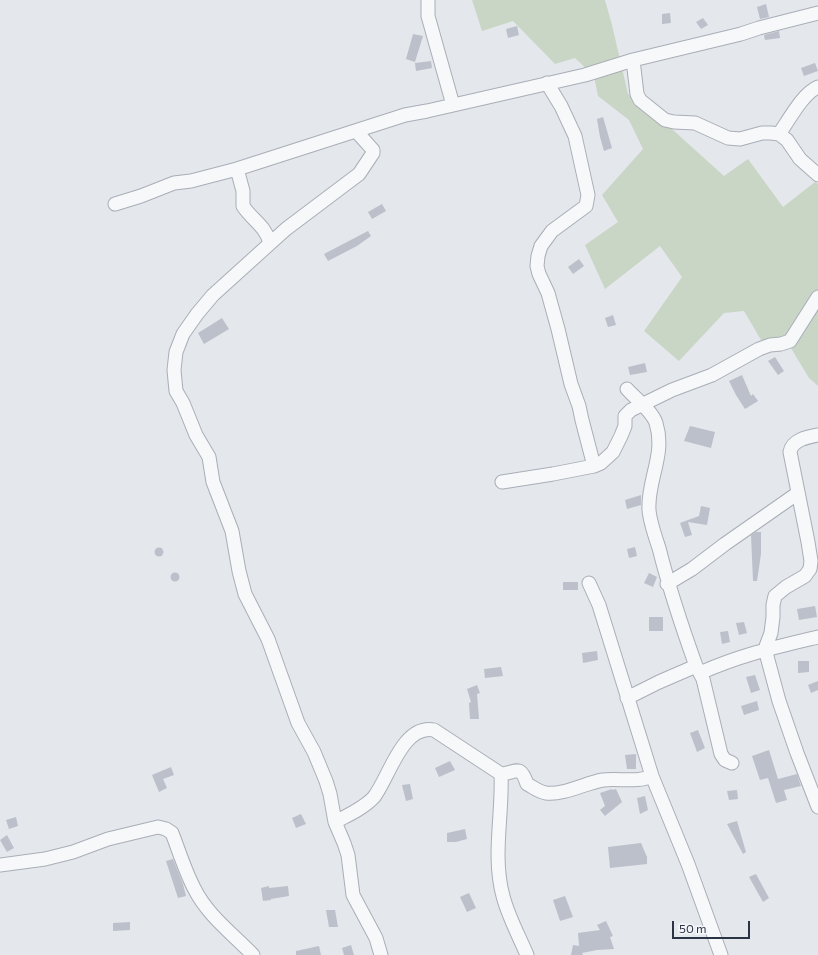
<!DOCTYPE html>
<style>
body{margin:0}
#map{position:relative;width:818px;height:955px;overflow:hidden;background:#e4e7ec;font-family:Commissioner,sans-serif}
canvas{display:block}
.scale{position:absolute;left:672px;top:921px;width:78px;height:18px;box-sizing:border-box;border:2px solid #2b3445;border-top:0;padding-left:5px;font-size:12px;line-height:14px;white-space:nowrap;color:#2b3445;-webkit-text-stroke:3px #f4f6f9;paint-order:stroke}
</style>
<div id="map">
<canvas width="818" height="955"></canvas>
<div class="scale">50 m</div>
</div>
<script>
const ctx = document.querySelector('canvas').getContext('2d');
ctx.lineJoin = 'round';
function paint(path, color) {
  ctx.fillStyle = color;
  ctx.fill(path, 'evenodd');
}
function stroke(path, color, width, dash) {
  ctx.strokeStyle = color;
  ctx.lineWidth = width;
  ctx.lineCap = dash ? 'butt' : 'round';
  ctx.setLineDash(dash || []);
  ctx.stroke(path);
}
paint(new Path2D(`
 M 472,0 L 605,0 L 612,25 L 628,94 L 673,130 L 724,176 L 748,159 L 783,207 L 815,182 L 818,184 L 818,386 L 809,378 L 786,340 L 761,340 L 744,311 L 724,313 L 679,361 L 644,331 L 682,277 L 660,246 L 605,289 L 585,245 L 618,222 L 602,195 L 643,149 L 629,120 L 598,96 L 594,76 L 575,58 L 555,64 L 513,21 L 482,31 Z`), '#c9d6c5');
paint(new Path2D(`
 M 766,4 L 769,17 L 760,19 L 757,7 Z
 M 670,13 L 671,23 L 662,24 L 662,14 Z
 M 703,18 L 708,25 L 701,29 L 696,22 Z
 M 517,26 L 519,35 L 508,38 L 506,29 Z
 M 779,31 L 780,38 L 765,40 L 764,35 Z
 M 413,34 L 423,36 L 415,62 L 406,59 Z
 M 431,61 L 432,68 L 416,71 L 415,63 Z
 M 815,63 L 818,71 L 804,76 L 801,68 Z
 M 603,117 L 612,148 L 604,151 L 600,137 L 597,119 Z
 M 382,204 L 386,211 L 372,219 L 368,212 Z
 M 368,231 L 371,236 L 357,246 L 328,261 L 324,254 Z
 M 579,259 L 584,266 L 573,274 L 568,267 Z
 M 613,315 L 616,325 L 608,327 L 605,318 Z
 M 222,318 L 229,329 L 204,344 L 198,333 Z
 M 775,357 L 784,371 L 778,375 L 768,361 Z
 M 645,363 L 647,372 L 630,375 L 628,367 Z
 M 742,375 L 751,396 L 753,394 L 758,401 L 745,409 L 736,395 L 729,381 Z
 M 690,426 L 715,432 L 711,448 L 684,441 Z
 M 641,495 L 641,505 L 627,509 L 625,500 Z
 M 701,506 L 710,508 L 707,525 L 688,522 L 692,535 L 685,537 L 680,523 L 699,516 Z
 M 756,532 L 761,532 L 761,554 L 757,581 L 753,581 L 751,535 Z
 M 635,547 L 637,556 L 629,558 L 627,549 Z
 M154.5 552a4.5 4.5 0 1 1 9 0a4.5 4.5 0 1 1-9 0Z
 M170.5 577a4.5 4.5 0 1 1 9 0a4.5 4.5 0 1 1-9 0Z
 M 649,573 L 657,577 L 653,587 L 644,583 Z
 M 563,582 L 578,582 L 578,590 L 563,590 Z
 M 815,606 L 817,617 L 799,620 L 797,609 Z
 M 649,617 L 663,617 L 663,631 L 649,631 Z
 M 744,622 L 747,633 L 739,635 L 736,623 Z
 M 728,631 L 730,642 L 722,644 L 720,632 Z
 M 597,651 L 598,660 L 583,663 L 582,653 Z
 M 798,661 L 809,661 L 809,672 L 798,673 Z
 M 501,667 L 503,676 L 485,678 L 484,669 Z
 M 755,675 L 760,690 L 751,693 L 746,677 Z
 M 818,681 L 818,690 L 811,693 L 808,685 Z
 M 477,685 L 480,693 L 477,694 L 479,719 L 470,719 L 469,703 L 471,702 L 467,689 Z
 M 757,701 L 759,710 L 744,715 L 741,706 Z
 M 698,730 L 705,748 L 697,752 L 690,733 Z
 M 769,750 L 778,779 L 797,774 L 801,786 L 784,790 L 787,800 L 776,803 L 768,778 L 760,780 L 752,756 Z
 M 636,754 L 636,769 L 627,769 L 625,755 Z
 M 450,761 L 455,770 L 439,777 L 435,768 Z
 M 171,767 L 174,775 L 163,779 L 167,788 L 159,792 L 152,775 Z
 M 410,784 L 413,799 L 406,801 L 402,785 Z
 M 612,789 L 612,790 L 616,789 L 622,802 L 605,816 L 600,810 L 605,806 L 600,793 Z
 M 737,790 L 738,799 L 729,800 L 727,791 Z
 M 645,796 L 648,810 L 640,814 L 637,798 Z
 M 301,814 L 306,824 L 296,828 L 292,818 Z
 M 16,817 L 18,826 L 9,829 L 6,820 Z
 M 737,821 L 746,852 L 743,854 L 727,824 Z
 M 465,829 L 467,839 L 456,842 L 447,842 L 447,833 Z
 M 7,835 L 14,848 L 7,852 L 0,840 Z
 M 641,843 L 647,857 L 647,864 L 610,868 L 608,847 Z
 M 173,859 L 183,884 L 186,896 L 178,898 L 166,861 Z
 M 756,874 L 769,898 L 763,902 L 749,877 Z
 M 269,886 L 269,888 L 288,886 L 289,896 L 271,899 L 271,900 L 263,901 L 261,888 Z
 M 469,893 L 476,908 L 467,912 L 460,897 Z
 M 565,896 L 573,917 L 560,921 L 553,900 Z
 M 326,910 L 335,910 L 338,927 L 329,927 Z
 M 606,921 L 613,936 L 610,937 L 614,949 L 597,950 L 582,953 L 583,955 L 571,955 L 573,945 L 579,946 L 578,933 L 600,930 L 597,925 Z
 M 130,922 L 130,930 L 113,931 L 113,923 Z
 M 351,945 L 354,955 L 344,955 L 342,948 Z
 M 319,946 L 321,955 L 296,955 L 296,951 Z`), '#bbc0ca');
const minor = new Path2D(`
 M 428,0 L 428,16 L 453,105
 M 633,60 L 637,94 L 640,100 L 665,120 L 674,122 L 695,123 L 728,138 L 740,139 L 762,133 L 771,133 L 779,134 L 787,140 L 800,159 L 818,175
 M 547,83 L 561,106 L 575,136 L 588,195 L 586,206 L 552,231 L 541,246 L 538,256 L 537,266 L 539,274 L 548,293 L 558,329 L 571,384 L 579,406 L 582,420 L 594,466
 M 356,131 L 373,150 L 373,153 L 359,174 L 286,229 L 213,295 L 197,314 L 183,334 L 176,352 L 174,370 L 176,391 L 183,403 L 196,435 L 209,457 L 213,482 L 232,531 L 239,571 L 245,594 L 268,639 L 298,723 L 314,752 L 326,781 L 330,794 L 335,822 L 344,843 L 348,855 L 353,895 L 376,938 L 381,955
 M 779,134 C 789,120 803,93 818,87
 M 237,169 L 243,191 L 243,206 C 252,220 265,225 270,243
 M 115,204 L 141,196 L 174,183 L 191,181 L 237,169 L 405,115 L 427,111 L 585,75 L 633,60 L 741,34 L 759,28 L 818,13
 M 627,389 C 635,398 652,411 656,423 C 666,455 647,480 649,510 C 650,522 655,536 659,548 C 669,588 682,627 696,666 L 703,679 L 721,754 L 725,760 L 732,763
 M 818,435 C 807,437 792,440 790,452 L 808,542 L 811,561 L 810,569 L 805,576 L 786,587 L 775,596 L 773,605 L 773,617 L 771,633 L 765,649 L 779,701 L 797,753 L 818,807
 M 502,482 L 553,474 L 594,466 L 601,463 L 613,452 L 621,436 L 625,426 L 625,416 L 631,410 L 672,390 L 712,375 L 759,349 L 770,345 L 781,344 L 790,341 L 818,297
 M 589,583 L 599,605 L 652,776 L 688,864 L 721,955
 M 667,584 L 692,569 L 725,544 L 798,493
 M 700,673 C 740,655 776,647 818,637
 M 627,698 L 659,682 L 696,666
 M 501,774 C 503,814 492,856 503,896 C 508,916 519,936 527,955
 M 335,822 C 348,815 364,808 374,797 C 389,778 402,724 434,730 L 501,774 C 516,773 520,763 527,784 C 533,787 539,792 546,793 C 565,795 585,783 603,780 C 619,778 637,783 652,776
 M 0,865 L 45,859 L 73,852 L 108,839 L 158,827 L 166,829 L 172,833 C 179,851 185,871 194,888 C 207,915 233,934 253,955`);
stroke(minor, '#a9aeb7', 15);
stroke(minor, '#f7f8fa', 13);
</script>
